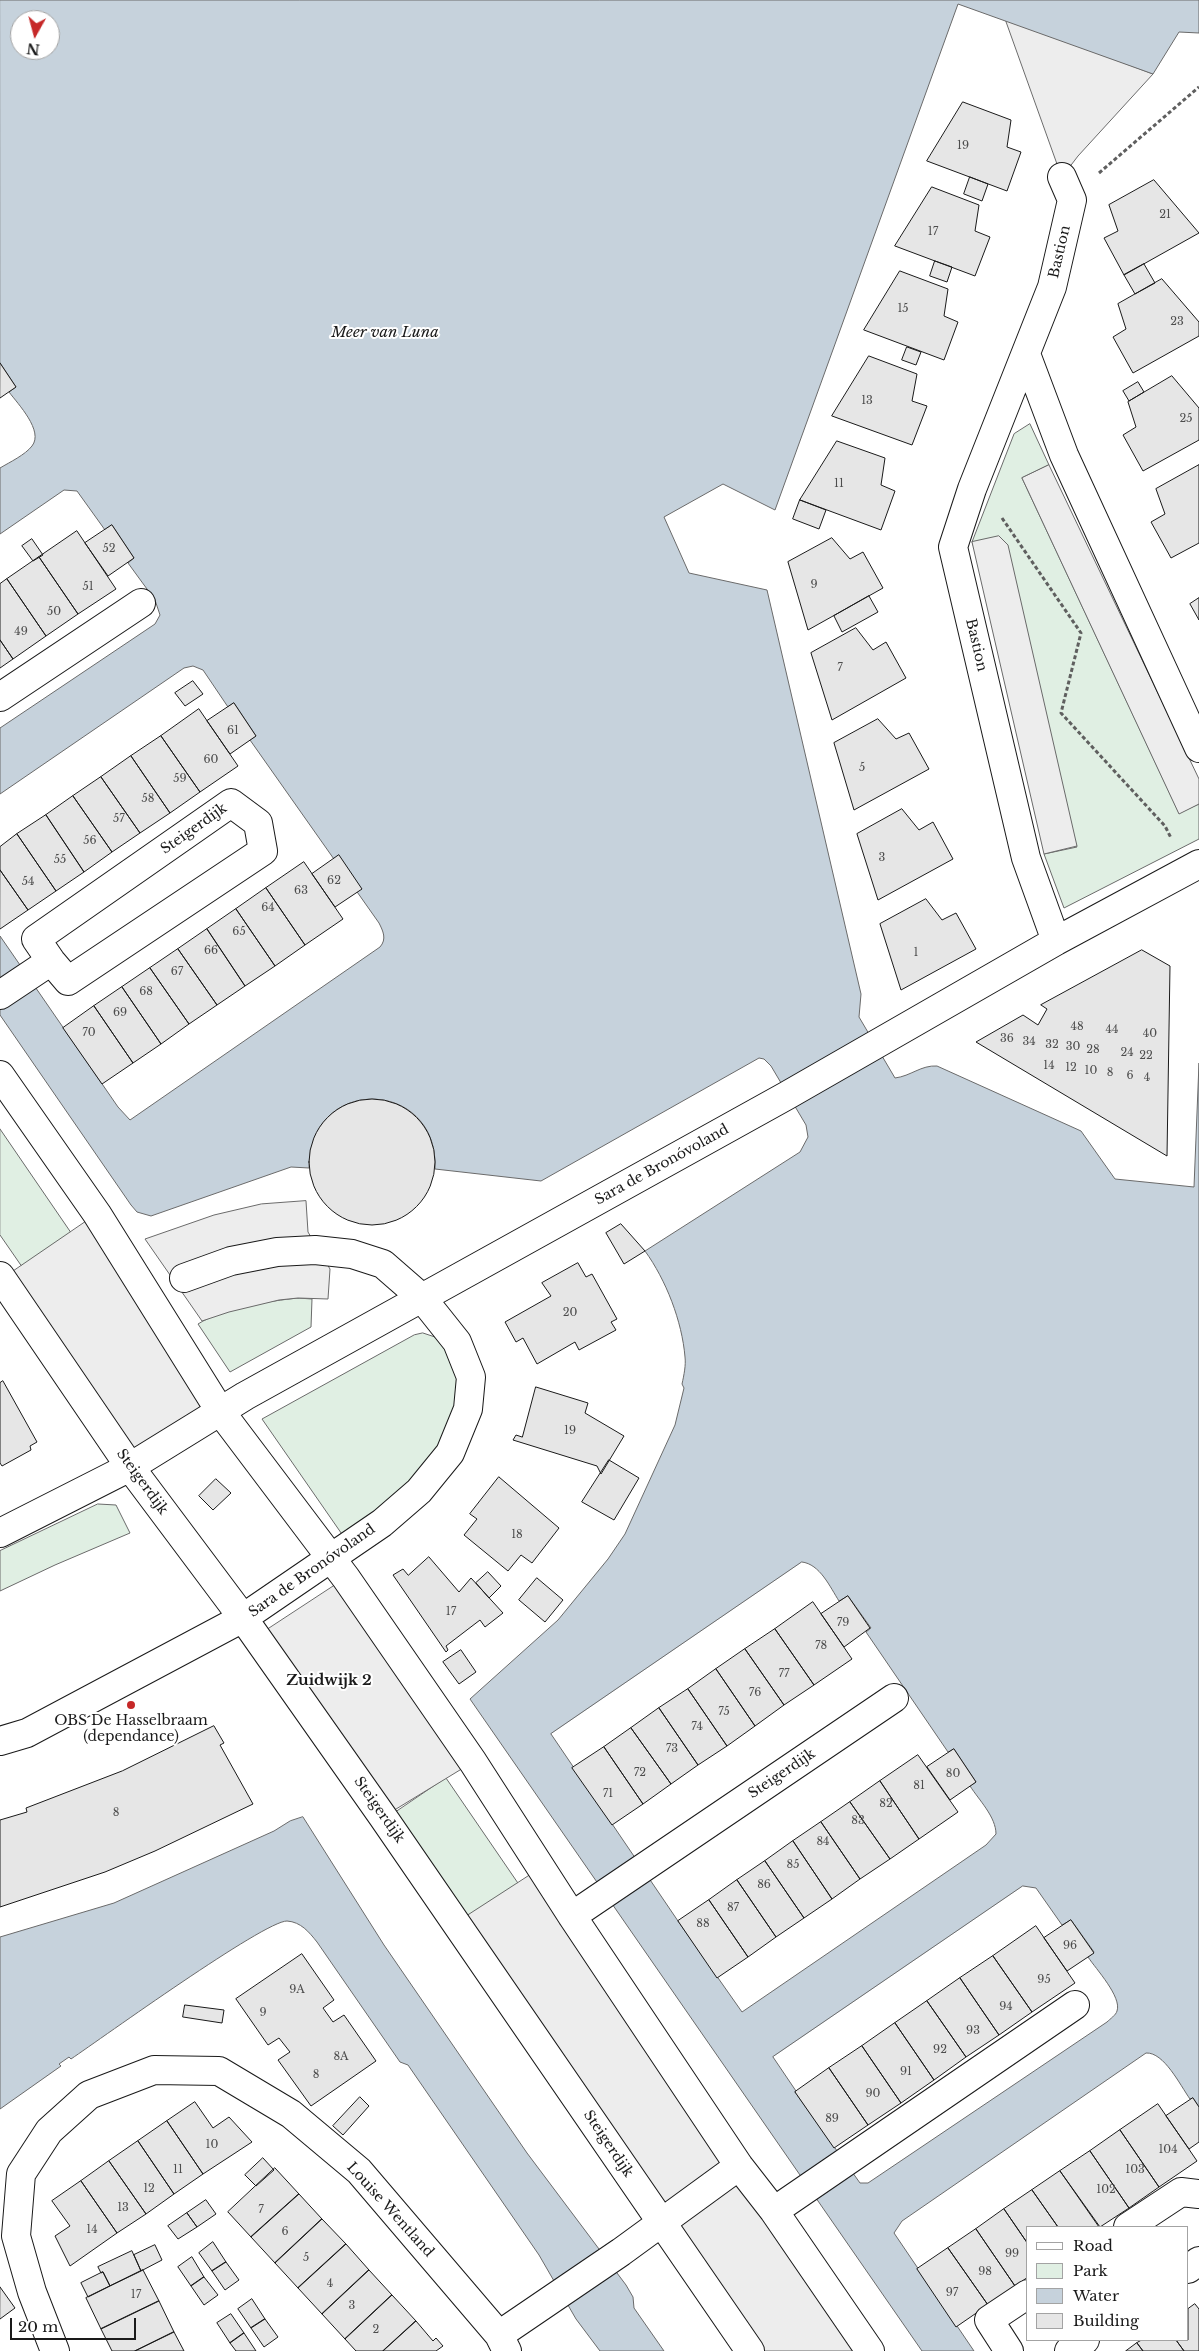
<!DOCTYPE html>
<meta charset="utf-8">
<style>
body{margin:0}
#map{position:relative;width:1199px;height:2351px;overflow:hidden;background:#fff;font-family:"Libre Baskerville",serif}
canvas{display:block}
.legend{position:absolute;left:1026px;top:2226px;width:162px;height:115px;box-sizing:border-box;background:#fff;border:1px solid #a3a3a3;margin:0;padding:6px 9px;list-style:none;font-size:15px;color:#1a1a1a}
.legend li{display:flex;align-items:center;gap:10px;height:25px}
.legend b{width:25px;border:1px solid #a3a3a3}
.north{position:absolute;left:10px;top:10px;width:50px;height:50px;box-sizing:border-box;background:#fff;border:1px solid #a3a3a3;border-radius:50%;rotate:187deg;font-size:14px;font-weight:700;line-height:20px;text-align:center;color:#1a1a1a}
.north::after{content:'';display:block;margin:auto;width:18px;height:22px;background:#c62828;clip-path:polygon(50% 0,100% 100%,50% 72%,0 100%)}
.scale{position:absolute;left:10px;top:2318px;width:126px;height:22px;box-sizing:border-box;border:2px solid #1a1a1a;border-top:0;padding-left:6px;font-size:15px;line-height:18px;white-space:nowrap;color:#1a1a1a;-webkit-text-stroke:4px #fff;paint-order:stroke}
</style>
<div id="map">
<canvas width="1199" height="2351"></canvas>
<ul class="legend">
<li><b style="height:6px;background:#fff"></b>Road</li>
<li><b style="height:14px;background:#e0efe3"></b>Park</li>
<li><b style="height:14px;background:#c6d2dc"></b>Water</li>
<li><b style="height:14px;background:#e6e6e6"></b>Building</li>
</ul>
<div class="north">N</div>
<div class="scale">20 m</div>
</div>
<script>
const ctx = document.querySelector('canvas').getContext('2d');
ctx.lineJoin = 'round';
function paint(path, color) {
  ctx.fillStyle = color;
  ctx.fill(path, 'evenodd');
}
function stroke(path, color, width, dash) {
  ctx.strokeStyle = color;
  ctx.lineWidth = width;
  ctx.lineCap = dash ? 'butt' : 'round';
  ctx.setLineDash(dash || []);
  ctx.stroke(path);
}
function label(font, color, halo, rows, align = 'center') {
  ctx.font = font + ' "Libre Baskerville",serif';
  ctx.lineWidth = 4;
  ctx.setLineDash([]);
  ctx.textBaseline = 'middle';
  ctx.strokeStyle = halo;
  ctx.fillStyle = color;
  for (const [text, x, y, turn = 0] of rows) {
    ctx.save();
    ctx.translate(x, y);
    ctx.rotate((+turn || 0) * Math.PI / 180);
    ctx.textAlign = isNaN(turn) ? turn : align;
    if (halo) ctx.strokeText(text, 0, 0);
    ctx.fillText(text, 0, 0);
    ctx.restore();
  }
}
const green = new Path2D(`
 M 1030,424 L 1049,465 L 1022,478 L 1179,813 L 1199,804 L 1199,839 L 1064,908 L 1044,854 L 1077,847 L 972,542 L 1014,434 Z
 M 0,1129 L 76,1240 L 27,1274 L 0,1235 Z
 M 298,1298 L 312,1299 L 311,1327 L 230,1372 L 198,1324 C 223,1308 269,1301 298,1298 Z
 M 423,1333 L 438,1338 L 451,1358 L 460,1383 L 460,1413 L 422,1471 L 346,1540 L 262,1419 L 414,1335 Z
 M 98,1504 L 116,1505 L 130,1533 L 55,1565 L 0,1591 L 0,1551 Z
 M 446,1778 L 522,1889 L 471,1923 L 396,1812 Z`);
paint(green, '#e0efe3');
stroke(green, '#6a6a6a', 1);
const parking = new Path2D(`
 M 1005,18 L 1153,74 L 1078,156 L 1062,177 Z
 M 1049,465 L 1199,779 L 1199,804 L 1179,814 L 1022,478 Z
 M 999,536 L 1008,545 L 1077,846 L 1044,854 L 972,542 Z
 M 306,1201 L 308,1232 L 330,1269 L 328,1299 L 298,1298 L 279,1300 L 229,1312 L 202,1321 L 145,1239 L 214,1215 L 261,1204 Z
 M 97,1214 L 220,1411 L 130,1467 L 2,1279 Z
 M 346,1578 L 473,1762 L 383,1817 L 256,1637 Z
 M 541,1868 L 870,2351 L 752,2351 L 456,1923 Z`);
paint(parking, '#ededed');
stroke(parking, '#6a6a6a', 1);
const water = new Path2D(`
 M 0,0 L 1199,0 L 1199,33 L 1179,32 L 1153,74 L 958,4 L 775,510 L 723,484 L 664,517 L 689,573 L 767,590 L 861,994 L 859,1017 L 895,1078 C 911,1076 921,1065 937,1066 L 1081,1131 L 1115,1179 L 1194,1187 L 1199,1063 L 1199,2107 L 1193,2098 L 1190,2099 C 1180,2085 1164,2052 1146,2053 L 902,2221 L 894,2233 L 974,2351 L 922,2351 L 470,1699 L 558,1620 L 608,1559 L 625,1534 L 675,1425 L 684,1388 L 682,1384 C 684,1375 686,1365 685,1357 C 682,1321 666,1280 645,1251 L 800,1152 L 808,1137 L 806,1125 L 771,1066 L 764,1059 L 759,1058 L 541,1181 L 435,1169 C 439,1078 309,1074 309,1168 L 291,1167 L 151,1216 L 137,1212 L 131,1205 L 0,1015 L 0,936 L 118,1107 L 130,1120 L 380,947 C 387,939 383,931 379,923 L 250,740 L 256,736 L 234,703 L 228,707 L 203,670 L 193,666 L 184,668 L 0,794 L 0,728 L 155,624 L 160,615 L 155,600 L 128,563 L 134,558 L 112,525 L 105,530 L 77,491 L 64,490 L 0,534 L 0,468 C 10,462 25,455 32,446 C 44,431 18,404 9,392 L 16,387 L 0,363 ZM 20,20 L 50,20 L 50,50 L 20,50 ZM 802,1562 C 820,1564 830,1587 839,1601 L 848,1596 L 871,1628 L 866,1632 L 948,1752 L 954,1749 L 976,1782 L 970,1786 C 979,1800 996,1817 996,1834 L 986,1845 L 742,2012 L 678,1921 L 551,1734 ZM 1023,1886 L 1036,1888 L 1062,1925 L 1071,1920 L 1094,1952 L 1088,1957 C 1096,1969 1122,1997 1117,2011 C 1116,2015 1110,2019 1107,2022 L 868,2183 L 860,2183 L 795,2092 L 796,2091 L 773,2057 Z
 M 303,1817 L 384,1945 L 527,2153 L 626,2285 L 633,2297 L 634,2308 L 664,2351 L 600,2351 L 576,2319 L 539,2255 L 408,2065 L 400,2062 L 317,1942 C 309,1932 301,1922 287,1921 C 264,1921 102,2038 71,2059 L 69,2057 L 59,2064 L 61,2066 L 0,2109 L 0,1937 L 114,1903 L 274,1831 L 290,1821 Z`);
paint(water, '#c6d2dc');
stroke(water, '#6a6a6a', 1);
const building = new Path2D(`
 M 963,102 L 1011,120 L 1007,147 L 1021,152 L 1007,191 L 927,161 Z
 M 970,177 L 988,184 L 982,201 L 964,194 Z
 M 1154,180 L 1199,233 L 1124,275 L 1104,238 L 1118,231 L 1109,205 Z
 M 932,187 L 979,205 L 975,231 L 990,237 L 975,276 L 895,246 Z
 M 935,261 L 952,267 L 947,282 L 930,276 Z
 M 1144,264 L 1155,283 L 1135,294 L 1124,275 Z
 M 900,271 L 948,289 L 944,316 L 958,322 L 944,360 L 864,330 Z
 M 1162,279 L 1199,322 L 1199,336 L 1133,373 L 1113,337 L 1126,329 L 1118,304 Z
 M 907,347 L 921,352 L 916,365 L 902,360 Z
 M 869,356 L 917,374 L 912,401 L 927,406 L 912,445 L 832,416 Z
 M 0,363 L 16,387 L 0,398 Z
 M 1172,376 L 1199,408 L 1199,440 L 1143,471 L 1123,435 L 1136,427 L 1128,402 Z
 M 1138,382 L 1144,392 L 1129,401 L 1123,391 Z
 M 837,441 L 885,458 L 881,485 L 895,491 L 881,530 L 800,500 Z
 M 1199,465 L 1199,543 L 1171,558 L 1151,522 L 1165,514 L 1156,489 Z
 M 800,500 L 826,510 L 819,529 L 793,519 Z
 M 112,525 L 134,558 L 108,576 L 85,543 Z
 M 77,531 L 116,589 L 78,614 L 39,557 Z
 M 832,538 L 850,559 L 863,552 L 883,588 L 808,630 L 788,562 Z
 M 32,539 L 43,555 L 33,561 L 22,546 Z
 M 39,557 L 78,614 L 46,636 L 7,579 Z
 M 7,579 L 46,636 L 13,659 L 0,640 L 0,584 Z
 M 869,596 L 878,612 L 842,632 L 834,616 Z
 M 1199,598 L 1199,620 L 1190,604 Z
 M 856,628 L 873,650 L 886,642 L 906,678 L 832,720 L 811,653 Z
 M 0,640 L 13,659 L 0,668 Z
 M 193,681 L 203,694 L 185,706 L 175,693 Z
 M 234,703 L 256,736 L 230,754 L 207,721 Z
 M 199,709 L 238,766 L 200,792 L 161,736 Z
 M 878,719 L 896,739 L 909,733 L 929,769 L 854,810 L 834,743 Z
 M 161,736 L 200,792 L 170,813 L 131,756 Z
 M 131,756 L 170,813 L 140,833 L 101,777 Z
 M 101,777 L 140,833 L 112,852 L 73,796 Z
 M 73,796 L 112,852 L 84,872 L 46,815 Z
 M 902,809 L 919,830 L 933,822 L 953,859 L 878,900 L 857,834 Z
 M 46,815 L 84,872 L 56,891 L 17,834 Z
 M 17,834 L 56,891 L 28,910 L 0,870 L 0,847 Z
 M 339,855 L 362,889 L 335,907 L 312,874 Z
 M 304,862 L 343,919 L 305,945 L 266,888 Z
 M 0,870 L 28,910 L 0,929 Z
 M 266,888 L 305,945 L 275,966 L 236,909 Z
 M 926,899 L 942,920 L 956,913 L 976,949 L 901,990 L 880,924 Z
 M 236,909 L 275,966 L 245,986 L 207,929 Z
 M 207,929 L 245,986 L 217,1005 L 178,949 Z
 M 178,949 L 217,1005 L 189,1024 L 150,968 Z
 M 1142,950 L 1170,966 L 1167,1156 L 976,1042 L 1023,1015 L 1038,1025 L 1047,1009 L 1041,1005 Z
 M 150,968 L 189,1024 L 161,1044 L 122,987 Z
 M 122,987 L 161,1044 L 133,1063 L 94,1006 Z
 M 94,1006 L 133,1063 L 102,1084 L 63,1028 Z
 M309 1162a63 63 0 1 1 126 0a63 63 0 1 1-126 0Z
 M 621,1224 L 645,1251 L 624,1264 L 606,1233 Z
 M 578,1263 L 586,1277 L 592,1274 L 617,1319 L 611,1322 L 616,1330 L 579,1350 L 575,1342 L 537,1364 L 523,1338 L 516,1342 L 505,1322 L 551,1296 L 542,1283 Z
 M 3,1381 L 37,1442 L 30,1446 L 31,1450 L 2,1466 L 0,1463 L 0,1383 Z
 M 536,1387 L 588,1403 L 585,1413 L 624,1436 L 601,1474 L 597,1466 L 513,1440 L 516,1435 L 522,1437 Z
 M 609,1460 L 639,1478 L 614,1520 L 582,1502 Z
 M 499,1477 L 559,1528 L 532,1563 L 521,1555 L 508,1571 L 464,1535 L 477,1519 L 470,1514 Z
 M 216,1479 L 231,1493 L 213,1510 L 199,1496 Z
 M 429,1557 L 459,1592 L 471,1578 L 503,1613 L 485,1627 L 480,1620 L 446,1646 L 448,1650 L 446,1652 L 393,1575 L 403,1569 L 408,1575 Z
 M 488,1572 L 501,1586 L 489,1598 L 476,1583 Z
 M 537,1578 L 563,1600 L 545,1622 L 519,1600 Z
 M 848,1596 L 870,1628 L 844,1647 L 821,1614 Z
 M 813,1602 L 852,1659 L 814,1685 L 775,1629 Z
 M 775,1629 L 814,1685 L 784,1705 L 745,1649 Z
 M 745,1649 L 784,1705 L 755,1726 L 716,1669 Z
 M 461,1650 L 476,1672 L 459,1684 L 443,1662 Z
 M 716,1669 L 755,1726 L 727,1746 L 688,1689 Z
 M 688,1689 L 727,1746 L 698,1765 L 659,1708 Z
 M 659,1708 L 698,1765 L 671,1784 L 631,1728 Z
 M 214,1726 L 224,1743 L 220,1745 L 253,1804 L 155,1851 L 105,1872 L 0,1907 L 0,1820 L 27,1812 L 26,1808 L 122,1771 Z
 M 631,1728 L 671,1784 L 643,1804 L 604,1747 Z
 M 604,1747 L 643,1804 L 612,1825 L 572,1768 Z
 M 954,1749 L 976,1782 L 950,1800 L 927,1767 Z
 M 918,1755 L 958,1812 L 919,1839 L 880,1781 Z
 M 880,1781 L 919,1839 L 890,1859 L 850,1802 Z
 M 850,1802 L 890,1859 L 860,1879 L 821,1822 Z
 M 821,1822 L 860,1879 L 832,1899 L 793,1841 Z
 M 793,1841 L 832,1899 L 804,1918 L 765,1861 Z
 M 765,1861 L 804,1918 L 776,1937 L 737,1880 Z
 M 737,1880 L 776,1937 L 748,1957 L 709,1900 Z
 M 709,1900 L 748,1957 L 717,1978 L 678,1921 Z
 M 1071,1920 L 1094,1953 L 1067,1971 L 1044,1938 Z
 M 1036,1926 L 1075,1983 L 1032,2012 L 993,1956 Z
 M 302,1954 L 334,2000 L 323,2008 L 333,2022 L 344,2015 L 376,2061 L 311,2106 L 278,2060 L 290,2052 L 279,2038 L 268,2045 L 236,1999 Z
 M 993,1956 L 1032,2012 L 999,2035 L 960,1978 Z
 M 960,1978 L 999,2035 L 966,2057 L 927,2001 Z
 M 927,2001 L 966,2057 L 934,2080 L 895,2023 Z
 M 185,2005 L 224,2010 L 222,2023 L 183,2017 Z
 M 895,2023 L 934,2080 L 901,2103 L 862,2046 Z
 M 862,2046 L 901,2103 L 868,2125 L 829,2068 Z
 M 829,2068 L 868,2125 L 834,2148 L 795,2092 Z
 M 360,2097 L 369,2106 L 343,2135 L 333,2126 Z
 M 1193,2098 L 1199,2107 L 1199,2142 L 1189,2149 L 1166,2116 Z
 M 195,2102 L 213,2128 L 229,2117 L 252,2142 L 203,2174 L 167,2121 Z
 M 1158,2104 L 1197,2161 L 1159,2187 L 1120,2130 Z
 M 167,2121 L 203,2174 L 174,2194 L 138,2141 Z
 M 1120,2130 L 1159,2187 L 1129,2208 L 1090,2151 Z
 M 138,2141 L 174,2194 L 146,2214 L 109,2161 Z
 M 1090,2151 L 1129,2208 L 1100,2227 L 1060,2171 Z
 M 263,2158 L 274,2170 L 256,2186 L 245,2175 Z
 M 109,2161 L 146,2214 L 117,2233 L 81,2181 Z
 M 275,2168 L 299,2194 L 251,2237 L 228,2212 Z
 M 1060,2171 L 1099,2227 L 1058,2227 L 1032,2190 Z
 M 81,2181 L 117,2233 L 70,2266 L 55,2236 L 70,2226 L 52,2201 Z
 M 1032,2190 L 1058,2227 L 1028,2227 L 1028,2244 L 1004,2209 Z
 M 299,2194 L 322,2219 L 275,2263 L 251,2237 Z
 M 206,2200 L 216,2214 L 197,2227 L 187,2213 Z
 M 1004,2209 L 1028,2244 L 1028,2277 L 1015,2286 L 976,2229 Z
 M 187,2213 L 197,2227 L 178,2239 L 168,2226 Z
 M 322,2219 L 346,2244 L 298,2288 L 275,2263 Z
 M 976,2229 L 1015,2286 L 988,2305 L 948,2248 Z
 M 213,2242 L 226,2262 L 212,2271 L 199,2253 Z
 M 346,2244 L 369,2270 L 322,2314 L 298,2288 Z
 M 155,2245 L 162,2260 L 141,2271 L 134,2255 Z
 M 948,2248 L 988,2305 L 956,2327 L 917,2269 Z
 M 132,2251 L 141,2271 L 110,2286 L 103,2272 L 101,2273 L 98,2267 Z
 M 192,2257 L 204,2277 L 191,2286 L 178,2267 Z
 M 226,2262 L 239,2280 L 225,2290 L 212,2271 Z
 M 143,2270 L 159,2301 L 101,2329 L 86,2298 Z
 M 369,2270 L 392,2295 L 345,2339 L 322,2314 Z
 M 103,2272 L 110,2286 L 88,2297 L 81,2283 Z
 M 204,2277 L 218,2295 L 204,2305 L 191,2286 Z
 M 0,2287 L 15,2308 L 0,2319 Z
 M 392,2295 L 416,2321 L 383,2351 L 356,2351 L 345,2339 Z
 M 252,2299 L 265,2319 L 251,2328 L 238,2309 Z
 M 159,2301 L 174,2332 L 135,2351 L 112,2351 L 101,2329 Z
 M 1195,2304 L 1199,2309 L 1199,2351 L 1184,2351 L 1176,2340 L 1188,2340 L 1188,2309 Z
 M 231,2314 L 244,2333 L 230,2343 L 217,2323 Z
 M 265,2319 L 278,2337 L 264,2347 L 251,2328 Z
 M 416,2321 L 433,2341 L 436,2338 L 443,2346 L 436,2351 L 383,2351 Z
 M 174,2332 L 184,2351 L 135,2351 Z
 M 244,2333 L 256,2351 L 236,2351 L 230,2343 Z
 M 1142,2340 L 1176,2340 L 1184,2351 L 1143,2351 L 1137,2343 Z
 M 1137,2343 L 1143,2351 L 1126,2351 Z`);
paint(building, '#e6e6e6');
stroke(building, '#1a1a1a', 1);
const street = new Path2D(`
 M 1026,354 L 1064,455 L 1199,748
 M 0,697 L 141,603
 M 231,803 L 258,823 L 263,851 L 68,981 L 51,961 L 36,939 Z
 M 1056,941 L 1026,858 L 953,547 L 972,489 L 1052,287 L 1072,200 L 1062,177
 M 0,995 L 51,961
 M 0,1075 L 97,1214 L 220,1411 L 346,1578 L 473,1762 L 572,1916 L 739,2166 L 774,2211 L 870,2351
 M 0,1276 L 130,1467 L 243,1618 L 383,1817 L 750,2351
 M 0,1533 L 130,1467 L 245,1396 L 786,1096 L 1056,941 L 1199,864
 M 0,1741 L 27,1733 L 243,1618 L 382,1523 L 419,1491 L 450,1453 L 468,1409 L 471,1377 L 457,1342 L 422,1298 L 383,1264 L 352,1254 L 315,1250 L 277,1252 L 231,1261 L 184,1278
 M 572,1916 L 894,1698
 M 774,2211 L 1075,2005
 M 1128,2227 L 1181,2192 L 1199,2194
 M 1188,2269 L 1199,2261
 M 499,2335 L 621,2252 L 739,2166
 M 55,2351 L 32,2292 L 16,2236 L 21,2174 L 49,2131 L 89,2095 L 154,2070 L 219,2071 L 291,2114 L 359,2171 L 499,2335 L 507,2351
 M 1009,2351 L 989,2320 L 1028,2294
 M 1069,2351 L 1085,2340`);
stroke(street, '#1a1a1a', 30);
stroke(new Path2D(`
 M 1099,173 L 1199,87
 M 1002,518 L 1081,633 L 1061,713 L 1165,826 L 1171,838`), '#5f5f5f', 3, [4, 2.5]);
stroke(street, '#fff', 28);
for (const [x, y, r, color] of [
 [131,1705,5,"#c62828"]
]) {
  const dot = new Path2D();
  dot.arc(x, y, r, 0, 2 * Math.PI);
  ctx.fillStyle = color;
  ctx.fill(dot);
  stroke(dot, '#fff', 2);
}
label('11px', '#4d4d4d', null, [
 ["19",963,146],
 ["21",1165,215],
 ["17",933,232],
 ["15",903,309],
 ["23",1177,322],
 ["13",867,401],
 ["25",1186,419],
 ["11",839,484],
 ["52",109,549],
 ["9",814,585],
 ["51",88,587],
 ["50",54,612],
 ["49",21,632],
 ["7",840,668],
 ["61",233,731],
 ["60",211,760],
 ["5",862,768],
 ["59",180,779],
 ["58",148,799],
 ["57",119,819],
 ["56",90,841],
 ["3",882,858],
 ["55",60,860],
 ["62",334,881],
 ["54",28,882],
 ["63",301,891],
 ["64",268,908],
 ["65",239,932],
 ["66",211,951],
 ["1",916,953],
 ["67",177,972],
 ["68",146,992],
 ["69",120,1013],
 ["48",1077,1027],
 ["44",1112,1030],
 ["70",89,1033],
 ["40",1150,1034],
 ["36",1007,1039],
 ["34",1029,1042],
 ["32",1052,1045],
 ["30",1073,1047],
 ["28",1093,1050],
 ["24",1127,1053],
 ["22",1146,1056],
 ["14",1049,1066],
 ["12",1071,1068],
 ["10",1091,1071],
 ["8",1110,1073],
 ["6",1130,1076],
 ["4",1147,1078],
 ["20",570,1313],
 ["19",570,1431],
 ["18",517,1535],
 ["17",451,1612],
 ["79",843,1623],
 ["78",821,1646],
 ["77",784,1674],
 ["76",755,1693],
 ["75",724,1712],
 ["74",697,1727],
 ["73",672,1749],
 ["72",640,1773],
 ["80",953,1774],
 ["81",919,1786],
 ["71",608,1794],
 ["82",886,1804],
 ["8",116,1813],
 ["83",858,1821],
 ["84",823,1842],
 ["85",793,1865],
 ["86",764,1885],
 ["87",733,1908],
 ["88",703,1924],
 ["96",1070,1946],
 ["95",1044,1980],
 ["9A",297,1990],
 ["94",1006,2007],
 ["9",263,2013],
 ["93",973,2031],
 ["92",940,2050],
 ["8A",341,2057],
 ["91",906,2072],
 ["8",316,2075],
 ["90",873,2094],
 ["89",832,2119],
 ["10",212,2145],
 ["104",1168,2150],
 ["11",178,2170],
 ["103",1135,2170],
 ["12",149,2189],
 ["102",1106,2190],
 ["13",123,2208],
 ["7",261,2210],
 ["14",92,2230],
 ["6",285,2232],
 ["99",1012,2254],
 ["5",306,2258],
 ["98",985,2272],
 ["4",330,2284],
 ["97",952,2293],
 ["17",136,2295],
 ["3",352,2306],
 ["2",376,2330]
]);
label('14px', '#1a1a1a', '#fff', [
 ["Bastion",1060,252,-77],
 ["Bastion",976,645,77],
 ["Steigerdijk",194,829,-35],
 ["Sara de Bronóvoland",662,1165,-29],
 ["Steigerdijk",142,1482,54],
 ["Sara de Bronóvoland",312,1571,-35],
 ["Steigerdijk",782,1774,-34],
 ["Steigerdijk",379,1810,55],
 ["Steigerdijk",608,2144,56],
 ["Louise Wentland",390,2210,48]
]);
label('14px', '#1a1a1a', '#fff', [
 ["OBS De Hasselbraam",131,1721],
 ["(dependance)",131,1737]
]);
label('italic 15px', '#1a1a1a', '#fff', [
 ["Meer van Luna",385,333]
]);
label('bold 15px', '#1a1a1a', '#fff', [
 ["Zuidwijk 2",329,1681]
]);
</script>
